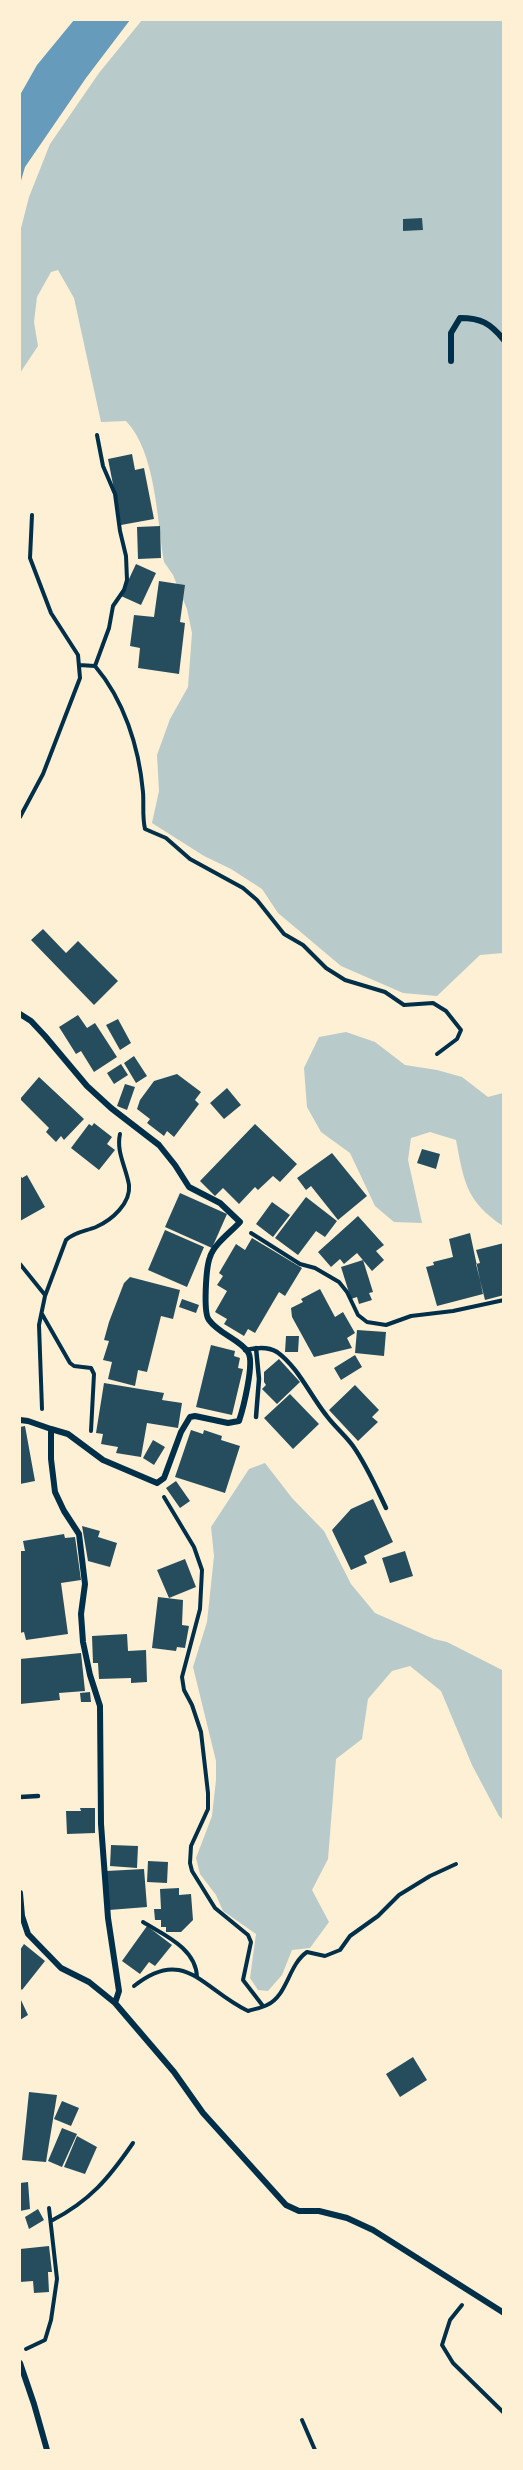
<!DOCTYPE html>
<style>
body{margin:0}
#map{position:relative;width:523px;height:2470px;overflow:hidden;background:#fdf0d5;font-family:"Fira Sans",sans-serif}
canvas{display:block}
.frame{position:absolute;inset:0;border:21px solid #fdf0d5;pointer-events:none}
</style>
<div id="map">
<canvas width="523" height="2470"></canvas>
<div class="frame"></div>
</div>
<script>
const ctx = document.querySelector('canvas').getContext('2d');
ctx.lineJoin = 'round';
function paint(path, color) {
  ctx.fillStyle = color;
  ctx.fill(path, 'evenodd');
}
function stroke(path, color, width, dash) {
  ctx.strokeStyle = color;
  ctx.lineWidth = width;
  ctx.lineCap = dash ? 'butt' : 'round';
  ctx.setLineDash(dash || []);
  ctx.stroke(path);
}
paint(new Path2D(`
 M 142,20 L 503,20 L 503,953 L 480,955 L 437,996 L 403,993 L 341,966 L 278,913 L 262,889 L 231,869 L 204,856 L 152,823 L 159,791 L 157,755 L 170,719 L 188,687 L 192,633 L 187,609 L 173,575 L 164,562 C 157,520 156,452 126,421 L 101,422 L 74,298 L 58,270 L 51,272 L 37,297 L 34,322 L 38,346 L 20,373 L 20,232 L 29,197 L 50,144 L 99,73 Z
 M 346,1032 L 375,1042 L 405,1065 L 437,1070 L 462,1077 L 488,1097 L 503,1093 L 503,1226 C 466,1201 464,1182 456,1140 L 430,1132 L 411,1138 L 408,1160 L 422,1223 L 394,1222 L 375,1206 L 350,1153 L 321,1132 L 307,1107 L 304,1068 L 319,1037 Z
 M 265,1463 L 292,1498 L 324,1531 L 351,1584 L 375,1613 L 434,1639 L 447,1642 L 504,1671 L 503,1820 L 499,1816 L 472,1765 L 441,1691 L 410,1666 L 392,1671 L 368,1699 L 362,1739 L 336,1759 L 328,1859 L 312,1890 L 329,1922 L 310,1948 L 292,1950 L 282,1975 L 268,1991 L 258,1990 L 250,1978 L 256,1934 L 223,1911 L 216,1895 L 200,1874 L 196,1858 L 212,1816 L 216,1780 L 216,1761 L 193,1667 L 207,1622 L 214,1556 L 211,1527 L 249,1469 Z`), '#b9caca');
paint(new Path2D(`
 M 74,20 L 130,20 L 86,78 L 25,167 L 20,184 L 20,95 L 37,65 Z`), '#669bbc');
paint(new Path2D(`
 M 422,218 L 423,230 L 403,231 L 403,219 Z
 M 132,454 L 135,470 L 144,468 L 154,519 L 121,525 L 108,459 Z
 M 160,526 L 161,558 L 138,559 L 137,527 Z
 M 136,564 L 156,573 L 141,605 L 121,596 Z
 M 159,581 L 185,585 L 180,622 L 185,623 L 179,674 L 138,668 L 140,648 L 130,646 L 134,615 L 154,617 Z
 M 43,929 L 66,953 L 78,941 L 118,981 L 94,1005 L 31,940 Z
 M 78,1015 L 87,1028 L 95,1023 L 117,1057 L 94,1072 L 81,1051 L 76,1054 L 59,1027 Z
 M 118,1019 L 131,1043 L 120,1050 L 106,1025 Z
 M 134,1056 L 147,1076 L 136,1083 L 124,1063 Z
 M 121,1064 L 128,1075 L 114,1084 L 107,1073 Z
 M 177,1074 L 201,1092 L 195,1100 L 199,1104 L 174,1137 L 167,1131 L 164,1136 L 147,1123 L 150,1119 L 137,1109 L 140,1100 L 154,1081 Z
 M 39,1077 L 84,1119 L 64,1140 L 61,1136 L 56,1142 L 46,1132 L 49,1128 L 20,1099 Z
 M 125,1084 L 135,1087 L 127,1110 L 117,1106 Z
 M 227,1088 L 241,1105 L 224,1119 L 210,1103 Z
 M 94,1123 L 112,1137 L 107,1144 L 115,1150 L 99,1170 L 71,1148 L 89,1124 L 92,1126 Z
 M 255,1124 L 297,1164 L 280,1182 L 273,1176 L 258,1190 L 255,1187 L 239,1204 L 223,1188 L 215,1196 L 200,1181 Z
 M 422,1149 L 440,1154 L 436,1169 L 417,1163 Z
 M 332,1153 L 367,1196 L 338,1220 L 311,1186 L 306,1190 L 297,1178 Z
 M 20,1175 L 22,1178 L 27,1175 L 45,1207 L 20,1221 Z
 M 180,1193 L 227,1214 L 212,1248 L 165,1227 Z
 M 306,1197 L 337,1221 L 325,1237 L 316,1231 L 298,1255 L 275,1238 Z
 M 272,1202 L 290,1215 L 273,1237 L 256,1224 Z
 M 358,1216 L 384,1245 L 376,1251 L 384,1260 L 372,1271 L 357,1253 L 344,1264 L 340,1259 L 331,1267 L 318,1252 Z
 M 165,1230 L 204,1247 L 187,1287 L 148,1270 Z
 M 470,1233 L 483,1294 L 437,1306 L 426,1267 L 434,1265 L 433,1262 L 453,1257 L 449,1239 Z
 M 252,1238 L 302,1268 L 285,1296 L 279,1292 L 255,1333 L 248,1329 L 244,1336 L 224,1324 L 227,1319 L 215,1312 L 227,1291 L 217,1285 L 223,1276 L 219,1273 L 236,1244 L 245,1250 Z
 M 504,1243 L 504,1295 L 485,1300 L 476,1264 L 480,1263 L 476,1250 Z
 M 363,1260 L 373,1292 L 369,1293 L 372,1300 L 359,1304 L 357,1297 L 351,1299 L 341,1267 Z
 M 130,1277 L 180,1290 L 173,1319 L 161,1316 L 147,1372 L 138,1370 L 135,1386 L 108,1379 L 112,1362 L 103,1360 L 109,1341 L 104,1340 L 109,1322 L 124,1283 Z
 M 320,1289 L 335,1317 L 343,1312 L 355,1333 L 347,1338 L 352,1348 L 314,1357 L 292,1317 L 291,1308 L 303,1302 L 301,1299 Z
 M 182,1299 L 199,1305 L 196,1313 L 179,1307 Z
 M 357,1330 L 386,1332 L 384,1356 L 355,1353 Z
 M 286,1336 L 299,1336 L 298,1352 L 285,1352 Z
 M 211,1345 L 235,1351 L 234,1356 L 240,1358 L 238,1368 L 243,1369 L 232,1415 L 196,1407 Z
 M 355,1355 L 362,1367 L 341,1380 L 334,1368 Z
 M 279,1359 L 300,1382 L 277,1404 L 262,1389 L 266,1385 L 264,1382 L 264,1372 Z
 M 104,1383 L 164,1393 L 162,1400 L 182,1403 L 178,1428 L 147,1423 L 141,1457 L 116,1453 L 118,1447 L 101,1444 L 103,1434 L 96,1433 Z
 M 355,1385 L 379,1410 L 372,1417 L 378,1422 L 358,1441 L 329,1410 Z
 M 290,1394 L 319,1424 L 293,1449 L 264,1418 Z
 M 25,1426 L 35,1481 L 20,1484 L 20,1427 Z
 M 191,1430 L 203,1434 L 204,1430 L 222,1436 L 221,1440 L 240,1446 L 225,1493 L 175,1477 Z
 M 153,1440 L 165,1447 L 154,1465 L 143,1458 Z
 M 176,1481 L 190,1501 L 180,1508 L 166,1488 Z
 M 373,1499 L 393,1542 L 364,1556 L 367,1563 L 351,1570 L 332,1530 L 351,1509 Z
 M 82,1526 L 100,1531 L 98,1537 L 117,1543 L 110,1567 L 88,1561 Z
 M 64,1534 L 65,1538 L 75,1537 L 81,1580 L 61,1583 L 68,1634 L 26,1640 L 24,1632 L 20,1633 L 20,1551 L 25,1551 L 23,1541 Z
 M 405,1551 L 413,1576 L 390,1583 L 382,1558 Z
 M 185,1559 L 196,1587 L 169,1598 L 157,1570 Z
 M 158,1597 L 183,1600 L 182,1625 L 189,1626 L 185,1648 L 177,1647 L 176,1651 L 152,1648 Z
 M 127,1634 L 128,1651 L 146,1650 L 147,1682 L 131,1683 L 131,1678 L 99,1679 L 98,1663 L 93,1663 L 92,1636 Z
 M 81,1653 L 85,1691 L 59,1693 L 60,1700 L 20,1704 L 20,1659 Z
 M 90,1692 L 91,1702 L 81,1702 L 80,1693 Z
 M 80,1808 L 95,1808 L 95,1833 L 67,1834 L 66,1811 L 81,1811 Z
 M 111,1845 L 138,1846 L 137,1868 L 110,1866 Z
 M 148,1861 L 168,1862 L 167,1883 L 147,1882 Z
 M 144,1869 L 147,1907 L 109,1910 L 106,1871 Z
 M 179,1888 L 179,1895 L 191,1894 L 193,1920 L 181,1932 L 166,1932 L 166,1927 L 161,1927 L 161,1920 L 155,1920 L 154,1909 L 161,1909 L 160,1889 Z
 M 147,1926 L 172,1945 L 155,1966 L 149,1962 L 140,1974 L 122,1961 Z
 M 24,1944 L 45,1961 L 22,1990 L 20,1988 L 20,1950 Z
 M 20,1998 L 28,2015 L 20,2020 Z
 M 413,2057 L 427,2080 L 400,2097 L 386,2074 Z
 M 29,2092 L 57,2095 L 46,2162 L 22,2160 Z
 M 62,2101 L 79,2108 L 71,2126 L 54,2119 Z
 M 62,2128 L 77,2134 L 62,2167 L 48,2161 Z
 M 77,2136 L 97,2147 L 85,2174 L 64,2167 Z
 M 28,2182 L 30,2209 L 20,2211 L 20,2183 Z
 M 38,2209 L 44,2220 L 29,2229 L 25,2217 Z
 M 49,2246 L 52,2272 L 48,2272 L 49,2292 L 34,2293 L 33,2281 L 20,2282 L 20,2249 Z`), '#264d5e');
stroke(new Path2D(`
 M 79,665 L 95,666 C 124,700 139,747 143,792 C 144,804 142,816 145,829 L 166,838 L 190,859 L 243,888 L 257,900 L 284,934 L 303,945 L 326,968 L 345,980 L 385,992 L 404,1005 L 433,1003 L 446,1011 L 461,1030 L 457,1039 L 437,1054
 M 95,666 L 109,628 L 113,606 L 124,590 L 127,580 L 126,556 L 120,531 L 115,494 L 103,466 L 97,435
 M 20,817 L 43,774 L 80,678 L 78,655 L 51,613 L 30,558 L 32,515
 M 251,1233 L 300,1264 L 315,1268 L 339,1282 L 347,1292 L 358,1315 L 367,1322 L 386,1325 L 411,1316 L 453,1311 L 504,1300
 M 20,1264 L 45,1295
 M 42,1314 L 70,1363 L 74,1366 L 91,1368 L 94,1374 L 91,1431
 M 42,1409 L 39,1325 L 45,1296 L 66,1240 C 74,1232 86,1231 96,1227 C 112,1220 131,1203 129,1185 C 126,1167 116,1152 120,1134
 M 164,1497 L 194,1547 L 202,1570 L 200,1609 L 182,1677 L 184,1690 L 192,1705 L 201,1732 L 208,1793 L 208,1809 L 191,1846 L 190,1863 L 192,1871 L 215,1908 L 248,1935 L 251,1942 L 243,1980 L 263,2006
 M 143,1922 C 164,1935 196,1948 197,1977
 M 134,1986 C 185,1945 203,1990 248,2011 C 254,2009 261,2008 267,2005 C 288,1995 288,1965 307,1952 L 325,1956 L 340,1950 L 350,1936 L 378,1916 L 399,1895 L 430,1876 L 456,1864
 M 51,2221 C 90,2201 109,2178 133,2143
 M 462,2305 L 450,2320 L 442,2345 L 453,2363 L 504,2413
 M 26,2349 L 45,2340 L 51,2320 L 57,2279 L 49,2208
 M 302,2420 L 315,2450`), '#003049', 4);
stroke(new Path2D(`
 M 245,1350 C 256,1348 267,1346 277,1352 C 298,1367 310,1395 326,1415 C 334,1426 345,1435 353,1446 C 367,1466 376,1487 386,1508
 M 256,1417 L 259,1379 L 256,1348
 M 20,1797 L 38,1796`), '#003049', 4.5);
stroke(new Path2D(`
 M 451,361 L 451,333 L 460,318 C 481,318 490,323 504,340
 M 20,1014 L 31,1021 L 45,1036 L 87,1086 L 111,1108 L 159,1145 L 175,1165 L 189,1187 L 220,1203 L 240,1222 C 231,1232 214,1244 210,1257 C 206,1267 203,1313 209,1320 C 219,1334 239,1339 248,1352 C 255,1362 243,1409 239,1421 L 228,1423 L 195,1416 L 190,1417 L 181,1432 L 164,1478 L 157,1483 L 103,1460 L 68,1434 L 51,1429
 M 20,1420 L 28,1421 L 51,1429 L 51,1459 L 55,1492 L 64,1511 L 79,1534 L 85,1584 L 81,1614 L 83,1642 L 90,1675 L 100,1706 L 101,1824 L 108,1918 L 119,1991 L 115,2003
 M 20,1893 L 22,1916 L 28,1934 L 61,1968 L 89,1982 L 115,2003 L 174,2072 L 203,2113 L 286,2205 L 299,2211 L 319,2211 L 347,2218 L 373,2230 L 504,2313
 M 20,2363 L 34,2404 L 47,2450`), '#003049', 6);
</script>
